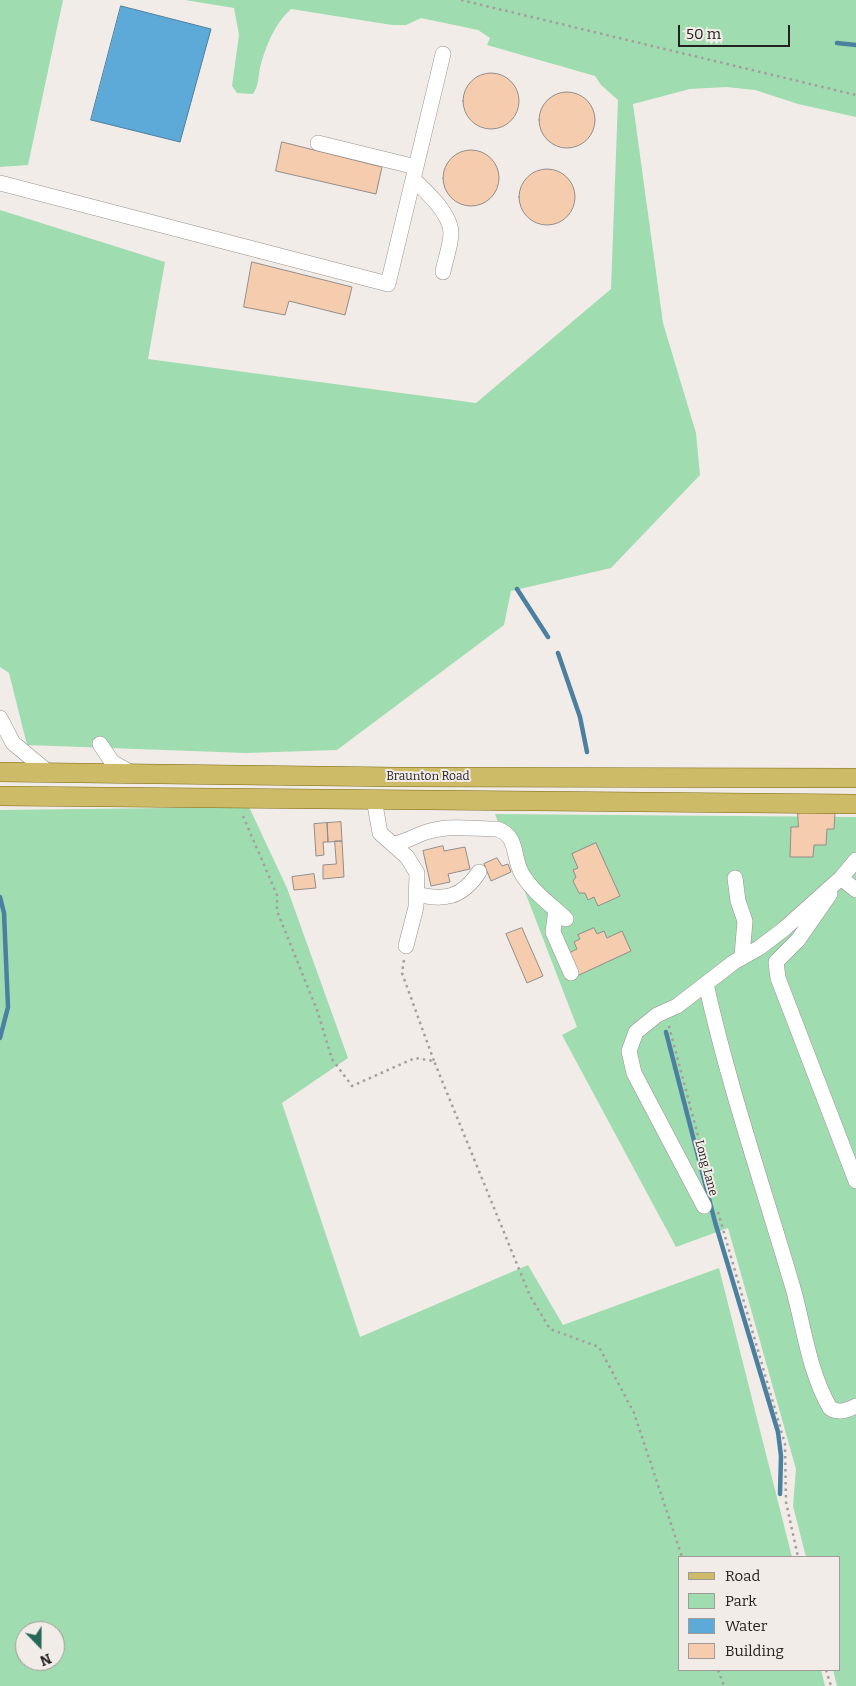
<!DOCTYPE html>
<style>
body{margin:0}
#map{position:relative;width:856px;height:1686px;overflow:hidden;background:#f2ece8;font-family:Bitter,serif}
canvas{display:block}
.legend{position:absolute;left:678px;top:1556px;width:162px;height:115px;box-sizing:border-box;background:#f2ece8;border:1px solid #a09b98;margin:0;padding:6px 9px;list-style:none;font-size:15px;color:#242221}
.legend li{display:flex;align-items:center;gap:10px;height:25px}
.legend b{width:25px;border:1px solid #a09b98}
.north{position:absolute;left:15px;top:1621px;width:50px;height:50px;box-sizing:border-box;background:#f2ece8;border:1px solid #a09b98;border-radius:50%;rotate:158deg;font-size:14px;font-weight:700;line-height:20px;text-align:center;color:#242221}
.north::after{content:'';display:block;margin:auto;width:18px;height:22px;background:#266858;clip-path:polygon(50% 0,100% 100%,50% 72%,0 100%)}
.scale{position:absolute;left:678px;top:25px;width:112px;height:22px;box-sizing:border-box;border:2px solid #242221;border-top:0;padding-left:6px;font-size:15px;line-height:18px;white-space:nowrap;color:#242221;-webkit-text-stroke:4px #f2ece8;paint-order:stroke}
</style>
<div id="map">
<canvas width="856" height="1686"></canvas>
<ul class="legend">
<li><b style="height:6px;background:#cdbb68"></b>Road</li>
<li><b style="height:14px;background:#9fdcb0"></b>Park</li>
<li><b style="height:14px;background:#5da9d8"></b>Water</li>
<li><b style="height:14px;background:#f5ccae"></b>Building</li>
</ul>
<div class="north">N</div>
<div class="scale">50 m</div>
</div>
<script>
const ctx = document.querySelector('canvas').getContext('2d');
ctx.lineJoin = 'round';
function paint(path, color) {
  ctx.fillStyle = color;
  ctx.fill(path, 'evenodd');
}
function stroke(path, color, width, dash) {
  ctx.strokeStyle = color;
  ctx.lineWidth = width;
  ctx.lineCap = dash ? 'butt' : 'round';
  ctx.setLineDash(dash || []);
  ctx.stroke(path);
}
function label(font, color, halo, rows, align = 'center') {
  ctx.font = font + ' Bitter,serif';
  ctx.lineWidth = 4;
  ctx.setLineDash([]);
  ctx.textBaseline = 'middle';
  ctx.strokeStyle = halo;
  ctx.fillStyle = color;
  for (const [text, x, y, turn = 0] of rows) {
    ctx.save();
    ctx.translate(x, y);
    ctx.rotate((+turn || 0) * Math.PI / 180);
    ctx.textAlign = isNaN(turn) ? turn : align;
    if (halo) ctx.strokeText(text, 0, 0);
    ctx.fillText(text, 0, 0);
    ctx.restore();
  }
}
paint(new Path2D(`
 M 0,0 L 63,0 L 28,165 L 0,167 Z
 M 185,0 L 856,0 L 856,117 L 798,104 L 755,90 L 726,87 L 690,89 L 633,104 L 663,323 L 696,433 L 700,475 L 611,568 L 511,591 L 504,625 L 337,750 L 246,753 L 27,745 L 9,673 L 0,667 L 0,210 L 165,262 L 148,359 L 476,403 L 611,289 L 618,100 L 601,85 L 595,76 L 487,45 L 490,38 L 478,30 L 421,18 L 406,25 L 392,25 L 291,9 C 275,23 265,47 260,68 C 258,78 259,85 253,94 L 237,93 L 232,86 L 239,35 L 234,8 Z
 M 249,807 L 287,888 L 348,1058 L 282,1103 L 360,1337 L 528,1265 L 563,1325 L 719,1268 L 792,1557 L 680,1557 L 680,1670 L 821,1670 L 825,1686 L 0,1686 L 0,810 ZM 25,1631 L 55,1631 L 55,1661 L 25,1661 Z
 M 495,814 L 856,817 L 856,1686 L 837,1686 L 833,1670 L 840,1670 L 840,1557 L 806,1557 L 793,1506 L 796,1469 L 728,1228 L 676,1247 L 562,1035 L 577,1027 Z`), '#9fdcb0');
const water = new Path2D(`
 M 121,6 L 211,29 L 180,142 L 91,120 Z`);
paint(water, '#5da9d8');
stroke(water, '#4c80a1', 1);
stroke(new Path2D(`
 M 837,43 L 856,45
 M 517,589 L 548,637
 M 558,653 L 580,717 L 587,752
 M 0,897 L 4,913 L 8,1007 L 0,1038
 M 666,1032 L 715,1222 L 778,1432 L 781,1456 L 780,1494`), '#4c80a1', 4.5);
const building = new Path2D(`
 M463 101a28 28 0 1 1 56 0a28 28 0 1 1-56 0Z
 M539 120a28 28 0 1 1 56 0a28 28 0 1 1-56 0Z
 M 282,142 L 382,167 L 376,194 L 276,171 Z
 M443 178a28 28 0 1 1 56 0a28 28 0 1 1-56 0Z
 M519 197a28 28 0 1 1 56 0a28 28 0 1 1-56 0Z
 M 252,262 L 352,287 L 345,315 L 289,301 L 285,315 L 244,307 Z
 M 798,812 L 835,813 L 834,829 L 827,829 L 826,845 L 814,845 L 813,857 L 790,857 L 791,827 L 798,827 Z
 M 341,822 L 342,841 L 328,842 L 327,823 Z
 M 327,823 L 328,842 L 323,842 L 324,855 L 316,856 L 314,824 Z
 M 335,841 L 342,841 L 344,877 L 323,879 L 323,865 L 336,864 Z
 M 596,843 L 620,896 L 598,906 L 594,897 L 588,900 L 585,893 L 579,893 L 573,881 L 576,877 L 573,870 L 578,868 L 572,854 Z
 M 443,846 L 444,851 L 465,847 L 470,869 L 448,874 L 450,882 L 431,886 L 423,851 Z
 M 497,858 L 502,866 L 508,864 L 511,872 L 491,881 L 484,864 Z
 M 314,874 L 316,888 L 294,890 L 292,877 Z
 M 522,928 L 543,976 L 527,983 L 506,934 Z
 M 594,928 L 597,934 L 604,931 L 607,938 L 622,931 L 631,951 L 579,975 L 569,953 L 577,949 L 574,942 L 580,939 L 578,935 Z`);
paint(building, '#f5ccae');
stroke(building, '#928d89', 1);
const minor = new Path2D(`
 M 318,143 L 416,167
 M 413,179 C 426,191 451,214 451,233 C 451,245 445,260 443,272
 M 0,183 L 388,284 L 443,54
 M 0,718 L 13,743 L 48,772
 M 100,744 L 112,762 L 133,774
 M 374,799 L 380,833 L 407,857 L 417,873 L 416,907 L 406,946
 M 394,844 C 407,842 417,834 430,831 C 451,825 476,829 497,829 C 519,836 512,857 522,874 C 532,891 551,905 566,919
 M 735,878 L 738,901 L 745,921 L 742,956
 M 841,878 L 856,890
 M 416,894 C 444,901 462,898 479,872
 M 830,894 L 798,940 L 776,962 L 778,978 L 856,1181
 M 556,910 L 553,932 L 571,973
 M 706,984 C 729,1087 763,1186 793,1288 C 804,1327 809,1372 830,1408 C 839,1414 847,1410 856,1406
 M 704,1206 L 634,1073 L 629,1051 L 636,1032 L 657,1015 L 677,1006 L 734,962 L 759,948 L 784,929 L 841,878 L 856,860`);
const major = new Path2D(`
 M 0,772 L 398,777 L 856,778
 M 0,796 L 856,804`);
stroke(minor, '#97928e', 16);
stroke(major, '#7c680e', 20);
stroke(new Path2D(`
 M 461,0 L 856,95
 M 243,816 L 277,895 L 277,911 L 317,1010 L 332,1059 L 352,1086 L 415,1058 L 434,1061 L 530,1296 L 550,1329 L 599,1347 L 634,1413 L 682,1557
 M 404,960 L 402,973 L 434,1061
 M 669,1026 L 711,1185
 M 718,1212 L 785,1444 L 786,1502 L 798,1557
 M 718,1670 L 724,1686
 M 826,1670 L 831,1686`), '#a39f9c', 2.5, [2.5, 4]);
stroke(minor, '#fff', 15);
stroke(major, '#cdbb68', 19);
label('12px', '#242221', '#f2ece8', [
 ["Braunton Road",428,777],
 ["Long Lane",706,1168,75]
]);
</script>
